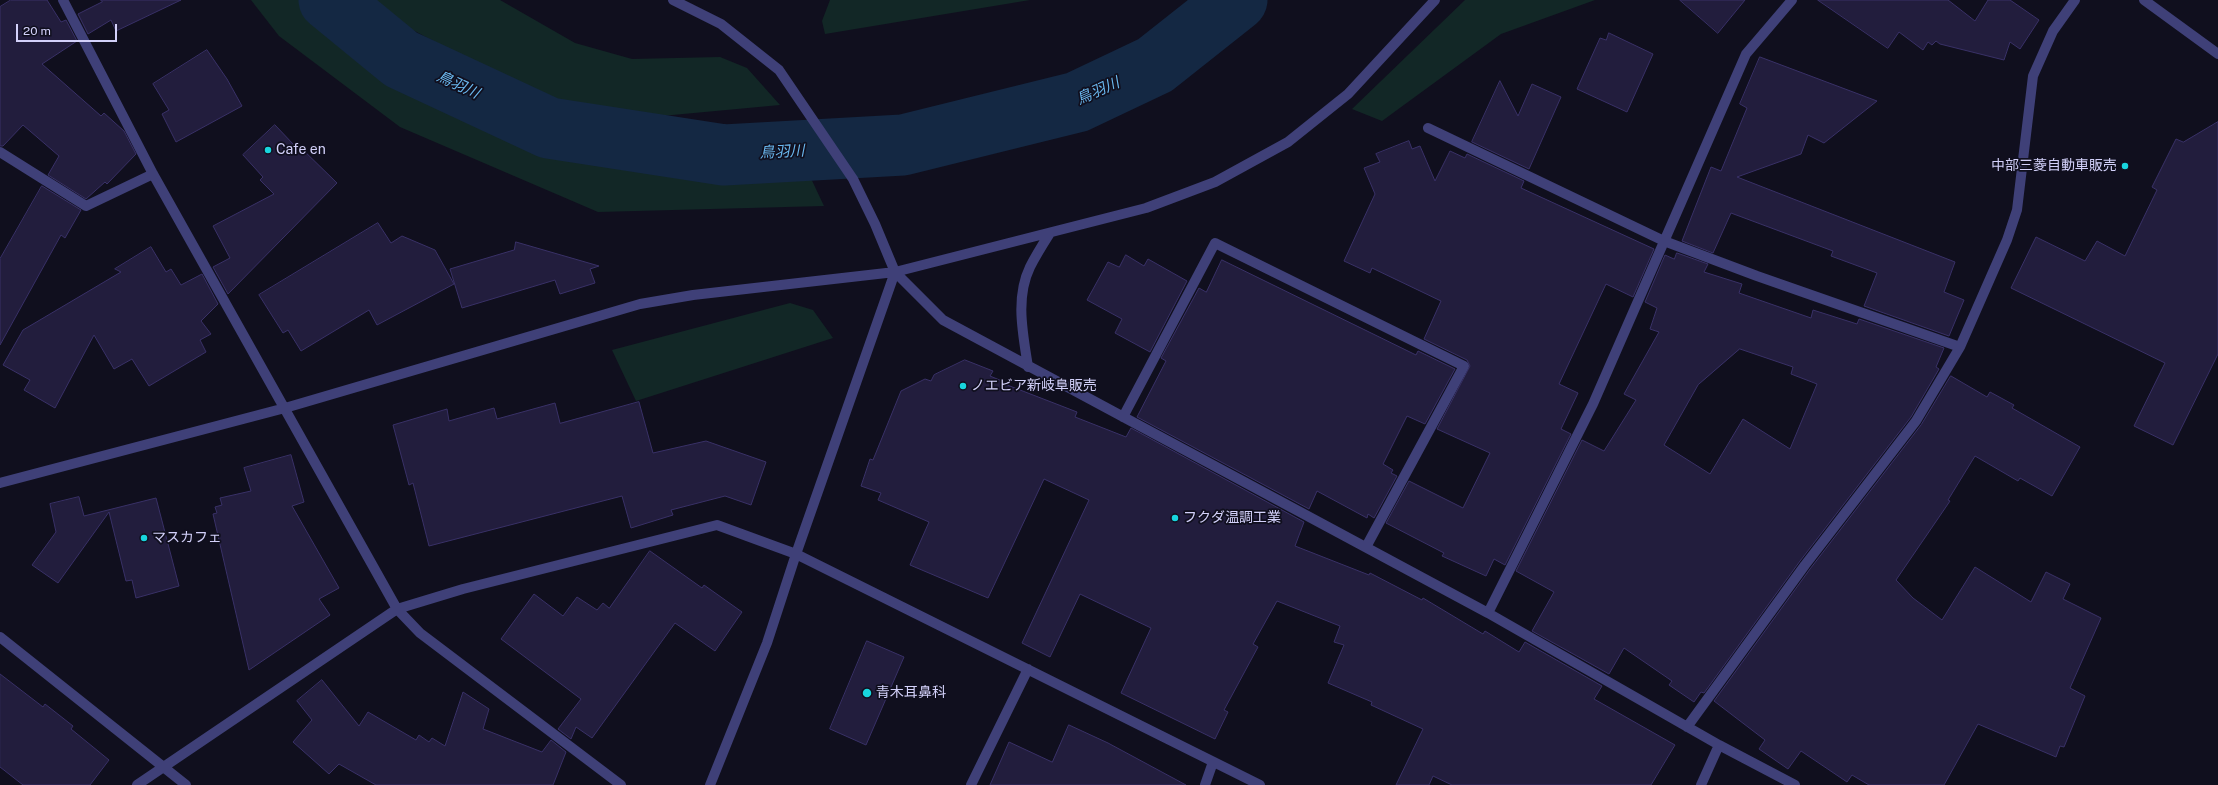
<!DOCTYPE html>
<meta charset="utf-8">
<style>
body{margin:0}
#map{position:relative;width:2218px;height:785px;overflow:hidden;background:#100f1e;font-family:"Public Sans",sans-serif}
canvas{display:block}
.scale{position:absolute;left:16px;top:24px;width:101px;height:18px;box-sizing:border-box;border:2px solid #d3d1fa;border-top:0;padding-left:5px;font-size:12px;line-height:14px;white-space:nowrap;color:#d3d1fa;-webkit-text-stroke:3px #100f1e;paint-order:stroke}
</style>
<div id="map">
<canvas width="2218" height="785"></canvas>
<div class="scale">20 m</div>
</div>
<script>
const ctx = document.querySelector('canvas').getContext('2d');
ctx.lineJoin = 'round';
function paint(path, color) {
  ctx.fillStyle = color;
  ctx.fill(path, 'evenodd');
}
function stroke(path, color, width, dash) {
  ctx.strokeStyle = color;
  ctx.lineWidth = width;
  ctx.lineCap = dash ? 'butt' : 'round';
  ctx.setLineDash(dash || []);
  ctx.stroke(path);
}
function label(font, color, halo, rows, align = 'center') {
  ctx.font = font + ' "Public Sans","Noto Sans JP",sans-serif';
  ctx.lineWidth = 3.5;
  ctx.setLineDash([]);
  ctx.textBaseline = 'middle';
  ctx.strokeStyle = halo;
  ctx.fillStyle = color;
  for (const [text, x, y, turn = 0] of rows) {
    ctx.save();
    ctx.translate(x, y);
    ctx.rotate((+turn || 0) * Math.PI / 180);
    ctx.textAlign = isNaN(turn) ? turn : align;
    if (halo) ctx.strokeText(text, 0, 0);
    ctx.fillText(text, 0, 0);
    ctx.restore();
  }
}
paint(new Path2D(`
 M 251,0 L 301,0 L 354,53 L 520,146 L 807,170 L 824,206 L 598,212 L 400,127 L 279,36 Z
 M 376,0 L 500,0 L 575,43 L 632,59 L 720,57 L 747,68 L 780,105 L 640,118 L 536,96 L 398,22 Z
 M 830,0 L 1030,0 L 825,34 L 822,21 Z
 M 1465,0 L 1595,0 L 1501,34 L 1382,121 L 1352,109 Z
 M 790,303 L 813,310 L 833,338 L 636,401 L 612,350 Z`), '#122726');
stroke(new Path2D(`
 M 329,0 L 401,59 L 549,128 L 724,155 L 903,145 L 1077,102 L 1155,65 L 1237,0`), '#142843', 61);
const building = new Path2D(`
 M 11,0 L 47,0 L 61,22 L 66,20 L 77,41 L 42,64 L 101,116 L 104,113 L 124,131 L 136,154 L 107,184 L 105,182 L 86,199 L 48,175 L 59,156 L 23,125 L 3,146 L 0,146 L 0,7 Z
 M 101,0 L 181,0 L 116,31 L 111,20 L 88,34 L 78,14 L 102,2 Z
 M 1680,0 L 1745,0 L 1718,33 Z
 M 1818,0 L 1948,0 L 1975,21 L 1988,0 L 2010,0 L 2039,20 L 2020,49 L 2010,42 L 2004,60 L 1940,44 L 1936,41 L 1932,45 L 1928,42 L 1923,50 L 1899,32 L 1888,48 Z
 M 1609,33 L 1653,54 L 1627,112 L 1577,89 L 1600,38 L 1606,40 Z
 M 207,50 L 227,79 L 242,106 L 176,142 L 162,114 L 169,110 L 153,84 Z
 M 1760,57 L 1877,101 L 1824,143 L 1808,135 L 1801,154 L 1737,177 L 1955,262 L 1944,292 L 1964,300 L 1949,336 L 1864,306 L 1877,273 L 1831,256 L 1833,251 L 1731,213 L 1713,253 L 1682,241 L 1711,167 L 1721,171 L 1747,108 L 1740,104 Z
 M 1500,81 L 1518,116 L 1532,84 L 1561,97 L 1529,169 L 1472,142 Z
 M 2218,122 L 2218,354 L 2173,445 L 2134,426 L 2165,363 L 2011,288 L 2036,237 L 2085,261 L 2097,241 L 2125,256 L 2157,190 L 2152,187 L 2176,139 L 2183,142 Z
 M 275,125 L 294,145 L 296,143 L 337,183 L 228,294 L 213,267 L 230,258 L 213,226 L 274,194 L 260,180 L 263,177 L 243,155 Z
 M 1409,141 L 1412,149 L 1420,146 L 1435,181 L 1450,151 L 1465,158 L 1467,154 L 1524,181 L 1521,188 L 1654,249 L 1633,297 L 1606,284 L 1559,384 L 1578,393 L 1561,429 L 1571,434 L 1505,565 L 1494,559 L 1486,576 L 1442,556 L 1444,553 L 1386,523 L 1409,481 L 1463,508 L 1490,453 L 1437,429 L 1470,366 L 1467,360 L 1424,339 L 1441,301 L 1372,268 L 1370,273 L 1344,261 L 1375,194 L 1364,168 L 1380,162 L 1376,154 Z
 M 42,186 L 81,210 L 65,238 L 61,235 L 0,345 L 0,259 Z
 M 378,223 L 391,243 L 402,236 L 435,250 L 454,284 L 377,325 L 369,310 L 301,351 L 288,330 L 283,333 L 259,295 Z
 M 516,242 L 599,266 L 590,269 L 595,283 L 560,294 L 555,280 L 462,308 L 450,269 L 514,250 Z
 M 151,247 L 166,272 L 171,269 L 181,285 L 202,274 L 218,304 L 201,321 L 211,334 L 200,340 L 206,352 L 149,386 L 132,359 L 114,369 L 94,335 L 55,408 L 24,390 L 30,380 L 3,365 L 23,330 L 121,272 L 115,269 Z
 M 1677,253 L 1708,264 L 1704,272 L 1742,284 L 1739,293 L 1811,318 L 1813,310 L 1857,324 L 1859,319 L 1944,348 L 1936,367 L 1939,369 L 1911,417 L 1800,561 L 1704,693 L 1701,692 L 1694,702 L 1669,685 L 1672,681 L 1624,648 L 1609,674 L 1532,631 L 1554,592 L 1516,571 L 1582,440 L 1604,451 L 1636,400 L 1624,394 L 1659,332 L 1650,329 L 1657,308 L 1645,302 L 1665,255 L 1674,259 ZM 1740,349 L 1793,367 L 1791,374 L 1817,384 L 1790,449 L 1743,419 L 1710,474 L 1664,445 L 1698,385 Z
 M 1126,255 L 1144,266 L 1148,259 L 1187,281 L 1150,352 L 1115,333 L 1122,319 L 1087,300 L 1108,262 L 1119,267 Z
 M 1222,260 L 1416,355 L 1418,351 L 1455,369 L 1425,424 L 1407,416 L 1383,464 L 1393,470 L 1391,473 L 1397,476 L 1374,518 L 1368,514 L 1367,518 L 1317,491 L 1309,509 L 1137,417 L 1166,361 L 1161,358 L 1199,288 L 1206,292 Z
 M 965,360 L 993,371 L 990,376 L 1002,381 L 1002,383 L 1077,412 L 1075,417 L 1126,437 L 1131,428 L 1304,522 L 1295,546 L 1369,575 L 1370,573 L 1422,600 L 1423,598 L 1483,634 L 1485,631 L 1519,652 L 1525,642 L 1602,686 L 1594,699 L 1675,745 L 1651,785 L 1452,785 L 1433,776 L 1429,785 L 1396,785 L 1423,729 L 1371,705 L 1372,702 L 1328,683 L 1344,645 L 1334,642 L 1340,626 L 1277,601 L 1253,644 L 1258,647 L 1224,710 L 1228,712 L 1215,739 L 1121,693 L 1151,628 L 1080,594 L 1050,657 L 1022,643 L 1089,500 L 1044,479 L 988,598 L 910,565 L 929,522 L 878,500 L 881,493 L 861,486 L 870,459 L 873,460 L 901,391 L 925,379 L 931,381 L 934,375 Z
 M 1951,376 L 1987,397 L 1990,392 L 2014,405 L 2012,408 L 2080,447 L 2052,496 L 2020,478 L 2018,481 L 1975,456 L 1948,500 L 1950,501 L 1896,580 L 1913,598 L 1942,620 L 1975,567 L 2031,602 L 2046,572 L 2070,584 L 2063,599 L 2101,618 L 2070,688 L 2085,696 L 2064,747 L 2060,746 L 2056,757 L 1978,724 L 1944,785 L 1869,785 L 1852,775 L 1847,782 L 1801,751 L 1788,769 L 1759,749 L 1765,740 L 1714,701 L 1810,569 L 1921,425 Z
 M 639,402 L 653,453 L 706,441 L 766,462 L 751,505 L 725,496 L 671,510 L 673,515 L 631,528 L 622,496 L 429,546 L 413,483 L 409,485 L 393,425 L 447,409 L 449,421 L 494,408 L 497,419 L 555,403 L 560,423 Z
 M 291,455 L 304,502 L 292,506 L 339,588 L 319,599 L 330,615 L 249,670 L 213,514 L 217,513 L 215,507 L 222,505 L 220,498 L 251,491 L 244,468 Z
 M 79,497 L 84,516 L 156,498 L 179,586 L 136,598 L 132,580 L 126,581 L 109,512 L 58,583 L 32,565 L 56,532 L 50,504 Z
 M 650,551 L 702,588 L 704,585 L 742,612 L 715,651 L 675,623 L 592,738 L 576,727 L 571,739 L 558,729 L 581,699 L 501,639 L 534,594 L 563,616 L 577,597 L 597,610 L 603,603 L 609,608 Z
 M 867,641 L 904,657 L 866,745 L 830,729 Z
 M 0,674 L 43,707 L 45,704 L 73,726 L 71,729 L 109,760 L 90,785 L 23,785 L 0,767 Z
 M 322,680 L 359,726 L 368,712 L 416,740 L 419,735 L 429,742 L 432,738 L 445,746 L 463,692 L 489,709 L 483,729 L 542,752 L 551,740 L 566,752 L 553,785 L 376,785 L 339,764 L 329,774 L 293,742 L 312,720 L 297,701 Z
 M 1069,725 L 1108,743 L 1186,785 L 990,785 L 1009,742 L 1052,762 Z`);
paint(building, '#221d3d');
stroke(building, '#393167', 1);
stroke(new Path2D(`
 M 63,0 L 153,174 L 397,609 L 420,633 L 621,785
 M 673,0 L 721,24 L 779,70 L 853,179 L 875,224 L 895,272 L 943,320 L 1488,613 L 1719,745 L 1795,785
 M 2144,0 L 2218,54
 M 1428,128 L 1664,241 L 1757,276 L 1960,347 L 2007,240 L 2017,210 L 2033,76 L 2053,31 L 2075,0
 M 0,152 L 86,206 L 153,174
 M 1028,367 C 1023,334 1015,298 1030,267 C 1036,255 1043,244 1050,233
 M 1123,417 L 1215,243 L 1464,366 L 1366,547
 M 0,483 L 285,408 L 640,304 L 693,295 L 895,272 L 1146,208 L 1215,182 L 1288,142 L 1348,94 L 1435,0
 M 1488,613 L 1593,404 L 1746,54 L 1792,0
 M 0,637 L 186,785
 M 1687,727 L 1805,565 L 1916,421 L 1960,347
 M 137,785 L 397,609 L 463,589 L 717,525 L 796,554 L 1260,785
 M 710,785 L 767,643 L 796,554 L 895,272
 M 971,785 L 1028,669
 M 1205,785 L 1213,762
 M 1701,785 L 1719,745`), '#3f4078', 10);
for (const [x, y, r, color] of [
 [268,150,4,"#18d5de"],
 [2125,166,4,"#18d5de"],
 [963,386,4,"#18d5de"],
 [1175,518,4,"#18d5de"],
 [144,538,4,"#18d5de"],
 [867,693,5,"#18d5de"]
]) {
  const dot = new Path2D();
  dot.arc(x, y, r, 0, 2 * Math.PI);
  ctx.fillStyle = color;
  ctx.fill(dot);
  stroke(dot, '#100f1e', 1.5);
}
label('14px', '#d3d1fa', '#100f1e', [
 ["Cafe en",276,150],
 ["中部三菱自動車販売",2117,166,"right"],
 ["ノエビア新岐阜販売",971,386],
 ["フクダ温調工業",1183,518],
 ["マスカフェ",152,538],
 ["青木耳鼻科",876,693]
], 'left');
label('italic 15px', '#6ab8ef', '#100f1e', [
 ["鳥羽川",458,85,25],
 ["鳥羽川",1098,91,-24],
 ["鳥羽川",782,152,-3]
]);
</script>
